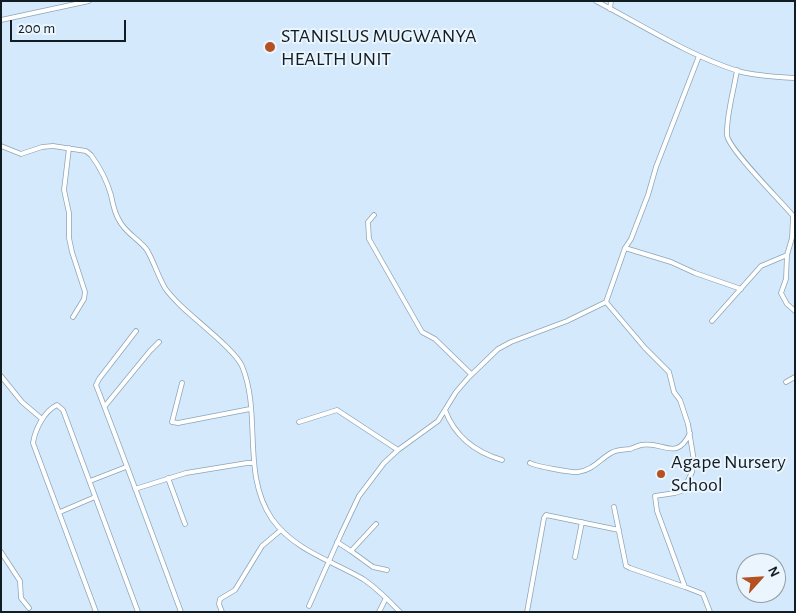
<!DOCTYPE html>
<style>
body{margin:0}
#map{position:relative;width:796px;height:613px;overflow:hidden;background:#d4e9fb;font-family:"Alegreya Sans",sans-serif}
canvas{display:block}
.frame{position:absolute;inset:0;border:2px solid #121c23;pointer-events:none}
.north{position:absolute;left:736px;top:553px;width:50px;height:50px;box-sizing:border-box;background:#eaf5fe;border:1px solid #949ea6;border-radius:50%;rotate:64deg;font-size:14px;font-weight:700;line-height:20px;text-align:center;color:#121c23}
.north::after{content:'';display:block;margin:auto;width:18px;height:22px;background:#b55021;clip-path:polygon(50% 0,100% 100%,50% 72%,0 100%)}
.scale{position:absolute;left:10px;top:20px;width:116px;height:22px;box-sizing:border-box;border:2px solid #121c23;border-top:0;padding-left:6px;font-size:15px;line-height:18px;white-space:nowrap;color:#121c23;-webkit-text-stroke:4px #eaf5fe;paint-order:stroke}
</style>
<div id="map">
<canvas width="796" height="613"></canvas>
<div class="frame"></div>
<div class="north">N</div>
<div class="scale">200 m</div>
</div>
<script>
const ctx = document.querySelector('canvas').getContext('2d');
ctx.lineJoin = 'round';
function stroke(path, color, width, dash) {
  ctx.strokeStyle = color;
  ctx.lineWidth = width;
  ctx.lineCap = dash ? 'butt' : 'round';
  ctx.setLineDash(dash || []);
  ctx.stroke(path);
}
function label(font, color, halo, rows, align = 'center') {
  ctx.font = font + ' "Alegreya Sans",sans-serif';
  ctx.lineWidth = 4;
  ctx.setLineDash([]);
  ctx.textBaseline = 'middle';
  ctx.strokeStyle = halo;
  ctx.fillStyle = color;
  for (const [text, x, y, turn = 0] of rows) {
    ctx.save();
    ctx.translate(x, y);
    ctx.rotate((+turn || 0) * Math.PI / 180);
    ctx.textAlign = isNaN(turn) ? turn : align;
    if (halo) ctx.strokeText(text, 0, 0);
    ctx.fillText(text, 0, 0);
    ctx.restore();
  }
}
const minor = new Path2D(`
 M 596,1 C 642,25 688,55 738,71 C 755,76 776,77 795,78
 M 610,9 L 611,1
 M 1,20 L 89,1
 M 699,56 L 656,167 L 648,195 L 631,239 L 625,248 L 606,302 L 645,348 L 669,372 L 674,392 L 680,400 L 688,424 L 694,461 L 692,472 L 686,485 L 681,491 L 675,493 L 655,496 L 657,511 L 685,587 L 703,594 L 710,612
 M 737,70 C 734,90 726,116 727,135 C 728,149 783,203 795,218
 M 1,146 L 21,154 L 42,147 L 53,146 L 86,151 L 91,155 C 99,166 107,181 111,195 C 113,204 114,212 119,220 C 125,233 139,239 147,250 C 154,262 158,276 165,288 C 169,294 175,300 180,305 C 194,319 235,350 242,366 C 262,414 241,474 272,519 C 294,550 332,561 363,579 C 377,588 388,600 400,612
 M 69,148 L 64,190 L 69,213 L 69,238 L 72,252 L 85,292 L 84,299 L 73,317
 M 374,215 L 368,222 L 369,239 L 422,332 L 435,339 L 471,374
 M 793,216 L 792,238 L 787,255 L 786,279 L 781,293 L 787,304 L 795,311
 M 625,248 L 671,262 L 695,273 L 741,289
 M 712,321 L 761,266 L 787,255
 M 136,331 L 99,379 L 96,385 C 125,460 153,536 181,612
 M 1,376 L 22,402 L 42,419
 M 786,382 L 795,377
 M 182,383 L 172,422 L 178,423 L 250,409
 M 105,406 L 150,351 L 159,342
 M 445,410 C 455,437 475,452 502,460
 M 299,422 L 337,410 L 398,450
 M 530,463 C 535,466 572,473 578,472 C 593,470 599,460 611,453 C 618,449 623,450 630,449 C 633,448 637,446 641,445 C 662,440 676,463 690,433
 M 168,478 L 185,524
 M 90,481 L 126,467
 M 135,489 L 186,473 L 247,463 L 254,463
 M 614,507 L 626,566 L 630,568 L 685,587
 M 60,512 L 95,497
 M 337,542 L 351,551 L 376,524
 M 351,551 L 373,567 L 387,570
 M 1,552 L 20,581 L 21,598 L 29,608
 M 575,557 L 582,522
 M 309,606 L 341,534 L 359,496 L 384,463 L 398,450 L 438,421 L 456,392 L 469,377 L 498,349 L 511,342 L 567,321 L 606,302
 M 96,612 L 33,443 C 35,430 44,411 57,405 L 63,410 L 138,612
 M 222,612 L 219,604 L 220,599 L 235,590 L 262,546 L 281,530
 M 379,612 L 386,598
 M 527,612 L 544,518 L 546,515 L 619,530`);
stroke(minor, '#8ca5b9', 5.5);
stroke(minor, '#fff', 4);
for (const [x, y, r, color] of [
 [270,47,6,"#b55021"],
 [661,474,5,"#b55021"]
]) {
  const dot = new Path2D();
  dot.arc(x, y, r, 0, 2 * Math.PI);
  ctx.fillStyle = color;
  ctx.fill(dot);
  stroke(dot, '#eaf5fe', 2);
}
label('20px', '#121c23', '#eaf5fe', [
 ["STANISLUS MUGWANYA",281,36],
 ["HEALTH UNIT",281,59],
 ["Agape Nursery",671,462],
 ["School",671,485]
], 'left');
</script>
